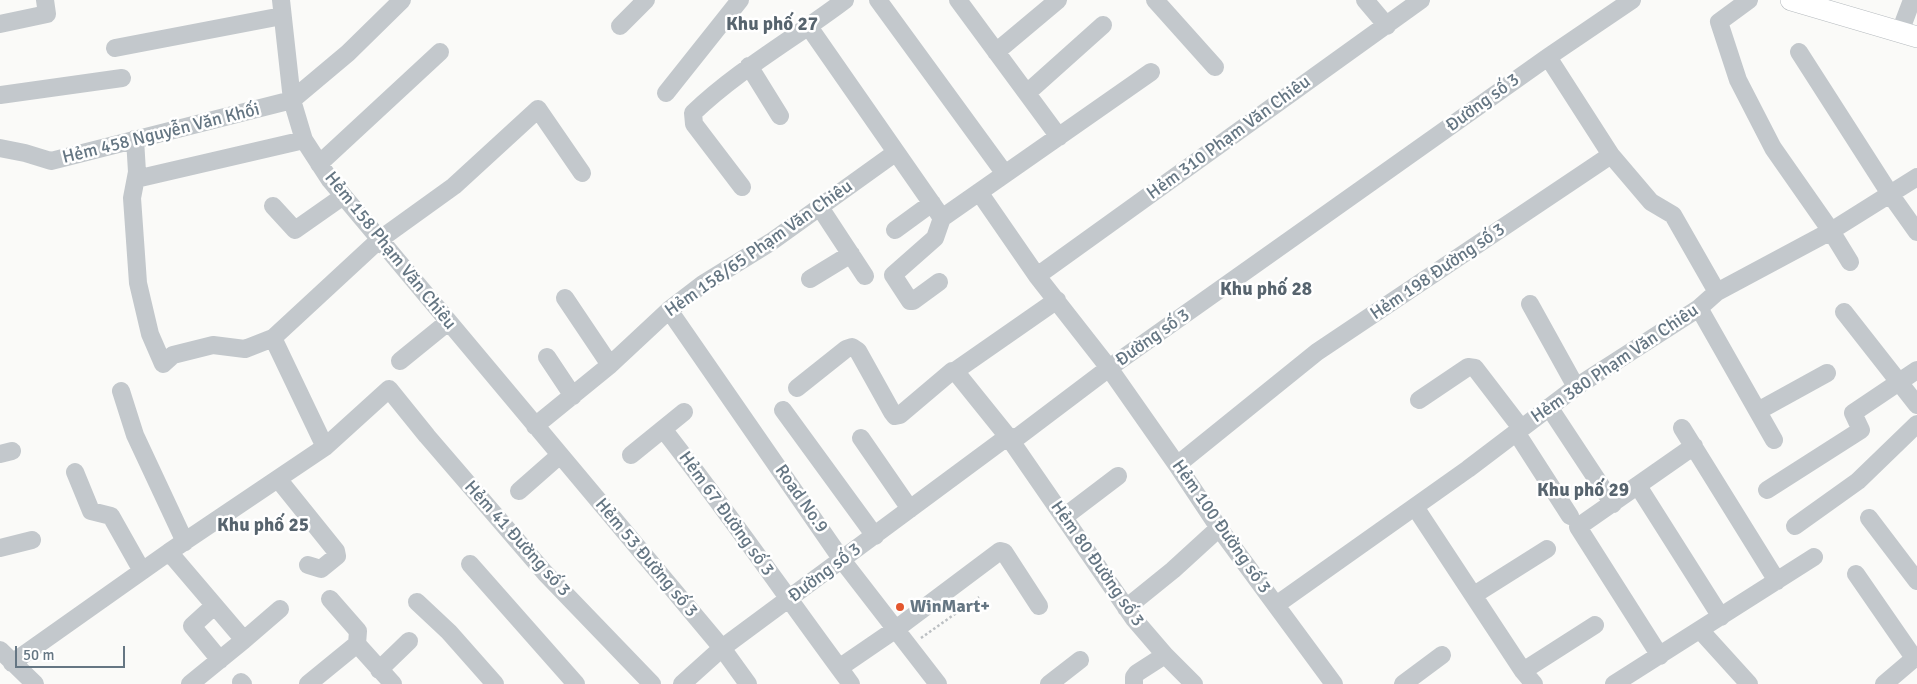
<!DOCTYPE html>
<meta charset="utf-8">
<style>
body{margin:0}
#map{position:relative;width:1917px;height:684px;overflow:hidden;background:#fafaf8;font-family:Signika,sans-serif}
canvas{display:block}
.scale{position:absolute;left:15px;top:646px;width:110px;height:22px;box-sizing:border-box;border:2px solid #657683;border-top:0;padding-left:6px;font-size:15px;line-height:18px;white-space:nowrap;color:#657683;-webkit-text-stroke:4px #fff;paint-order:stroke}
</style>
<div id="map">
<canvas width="1917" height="684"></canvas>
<div class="scale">50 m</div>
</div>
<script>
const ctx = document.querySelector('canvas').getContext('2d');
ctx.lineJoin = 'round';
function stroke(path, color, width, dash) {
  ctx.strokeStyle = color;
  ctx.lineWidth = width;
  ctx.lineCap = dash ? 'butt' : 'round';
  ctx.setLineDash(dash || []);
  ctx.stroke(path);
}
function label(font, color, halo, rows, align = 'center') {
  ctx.font = font + ' Signika,sans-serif';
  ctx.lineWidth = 5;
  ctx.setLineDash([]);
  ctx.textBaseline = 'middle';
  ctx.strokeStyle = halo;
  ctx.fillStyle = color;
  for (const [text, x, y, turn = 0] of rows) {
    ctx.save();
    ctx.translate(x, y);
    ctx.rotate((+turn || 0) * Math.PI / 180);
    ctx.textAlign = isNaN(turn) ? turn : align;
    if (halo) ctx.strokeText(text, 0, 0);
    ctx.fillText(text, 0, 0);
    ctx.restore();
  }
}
const major = new Path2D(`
 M 1791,0 L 1917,37`);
stroke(major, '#b5babe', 22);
stroke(new Path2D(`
 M 921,638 L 979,597`), '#bbbfc2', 2.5, [2.5, 2.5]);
stroke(new Path2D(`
 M 281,0 L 292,100 L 304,140 L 330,180 L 722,648 L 748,684
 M 878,0 L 1005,174
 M 958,0 L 1059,137
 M 1155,0 L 1215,67
 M 1365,0 L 1387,26
 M 1749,0 L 1719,22 L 1738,80 L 1773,148 L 1831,231 L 1850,262
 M 0,24 L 47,14 L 45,0
 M 620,26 L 646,0
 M 809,27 L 942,218 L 1151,72
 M 1900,32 L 1912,0
 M 115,48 L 282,16
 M 996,52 L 1058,0
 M 1799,52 L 1890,194 L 1917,232
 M 749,66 L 780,116
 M 666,93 L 740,0
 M 1027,93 L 1103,25
 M 0,95 L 122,78
 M 135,139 L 137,172 L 132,198 L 138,283 L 150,334 L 163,364 L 173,355 L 213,345 L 245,349 L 273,338 L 379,240 L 454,186 L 538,109 L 582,173
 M 0,148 L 25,153 L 51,161 L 292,100 L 348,53 L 402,0
 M 1611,155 L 1651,202 L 1673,215 L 1717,292
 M 319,164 L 440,52
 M 136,179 L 304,140
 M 742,187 L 694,124 L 693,113 C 739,69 795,38 845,0
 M 979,192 L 1037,276 L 1109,368 L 1177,465 L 1219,528 L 1334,684
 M 273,206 L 295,230 L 342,197
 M 819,206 L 865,276
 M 895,230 L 932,203
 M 1037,276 L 1421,0
 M 810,279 L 851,254
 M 939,282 L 913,301 L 910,301 L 893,275 L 935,238 L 942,218
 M 565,298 L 610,365
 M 1530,304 L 1576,387
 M 1699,308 L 1774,440
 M 669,310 L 842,560 L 938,684
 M 1844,312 L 1917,405
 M 273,338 L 325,447
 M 547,357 L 573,396
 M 400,361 L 448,322
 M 955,371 L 1057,300
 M 797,388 L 846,349 L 852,347 L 858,351 L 892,412 L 895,416 L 900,415 L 952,371 L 955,371 L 1009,438 L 1134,619 L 1165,655 L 1194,684
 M 121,391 L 135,435 L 185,542
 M 1419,400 L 1468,367 L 1475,368 L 1521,428
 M 1549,407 L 1613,504
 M 783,410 L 875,536
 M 1758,411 L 1827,373
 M 535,426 L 610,365 L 669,310 L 703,284 L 771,242 L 895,153
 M 1682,428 L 1777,581
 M 663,429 C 728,512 788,599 851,684
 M 1516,432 L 1570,516
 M 861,438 L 910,509
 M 0,454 L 12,451
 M 631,455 L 684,412
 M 1177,465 L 1317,352 L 1611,155 L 1548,57
 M 75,472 L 91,511 L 111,516 L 142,571
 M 278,479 L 336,551 L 337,556 L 321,569 L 308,565
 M 1638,486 L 1721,617
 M 1767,490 L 1861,430 L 1853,413 L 1917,370
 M 519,491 L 560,455
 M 1415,507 L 1523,671 L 1534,684
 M 1064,517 L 1118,476
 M 1869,518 L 1917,581
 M 1795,526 L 1858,481 L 1917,424
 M 0,548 L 32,540
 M 169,552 L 244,640 L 190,684
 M 470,564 L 576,684
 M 1856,574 L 1914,658
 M 1474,595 L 1547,549
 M 417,602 L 449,632 L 495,684
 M 1276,605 L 1468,469 L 1576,387 L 1699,308 L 1717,292 L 1831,231 L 1917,177
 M 214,606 L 192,626 L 220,660
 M 1126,608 L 1173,570 L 1219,528
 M 1700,630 L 1749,684
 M 244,640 L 280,609
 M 357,644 L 393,684
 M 0,650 L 35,684
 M 1660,656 L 1578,527 L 1694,446
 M 12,663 L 169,552 L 325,447 L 389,389 L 427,436 L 545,573 L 652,684
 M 839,668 L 896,629 L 1000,551 L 1004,552 L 1039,606
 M 379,670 L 409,641
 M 1523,671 L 1595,625
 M 241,682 L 243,684
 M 308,684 L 357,644 L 358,631 L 330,599
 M 682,684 L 722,648 L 1003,440 L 1019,436 L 1109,368 L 1548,57 L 1632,0
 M 1049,684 L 1080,660
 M 1134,684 L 1134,677 L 1137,673 L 1165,655
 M 1403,684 L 1442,655
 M 1614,684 L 1814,557
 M 1884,684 L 1917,656`), '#c3c8cc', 18);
stroke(major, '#fff', 21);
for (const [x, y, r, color] of [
 [900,607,5,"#e4572e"]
]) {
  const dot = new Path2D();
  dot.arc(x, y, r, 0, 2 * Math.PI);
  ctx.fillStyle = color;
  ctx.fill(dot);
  stroke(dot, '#fff', 2);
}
label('18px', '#657683', '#fff', [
 ["Đường số 3",1483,103,-36],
 ["Hẻm 458 Nguyễn Văn Khối",161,134,-14],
 ["Hẻm 310 Phạm Văn Chiêu",1229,138,-36],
 ["Hẻm 158/65 Phạm Văn Chiêu",759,249,-35],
 ["Hẻm 158 Phạm Văn Chiêu",390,251,51],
 ["Hẻm 198 Đường số 3",1438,272,-34],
 ["Đường số 3",1153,338,-35],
 ["Hẻm 380 Phạm Văn Chiêu",1615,364,-34],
 ["Road No.9",801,499,55],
 ["Hẻm 67 Đường số 3",726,514,54],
 ["Hẻm 100 Đường số 3",1221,527,55],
 ["Hẻm 41 Đường số 3",517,539,48],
 ["Hẻm 53 Đường số 3",646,558,50],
 ["Hẻm 80 Đường số 3",1097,564,55],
 ["Đường số 3",825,573,-37]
]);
label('bold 18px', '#657683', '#fff', [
 ["WinMart+",910,607]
], 'left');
label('bold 19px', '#57646e', '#fff', [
 ["Khu phố 27",772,25],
 ["Khu phố 28",1266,290],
 ["Khu phố 29",1583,491],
 ["Khu phố 25",263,526]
]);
</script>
